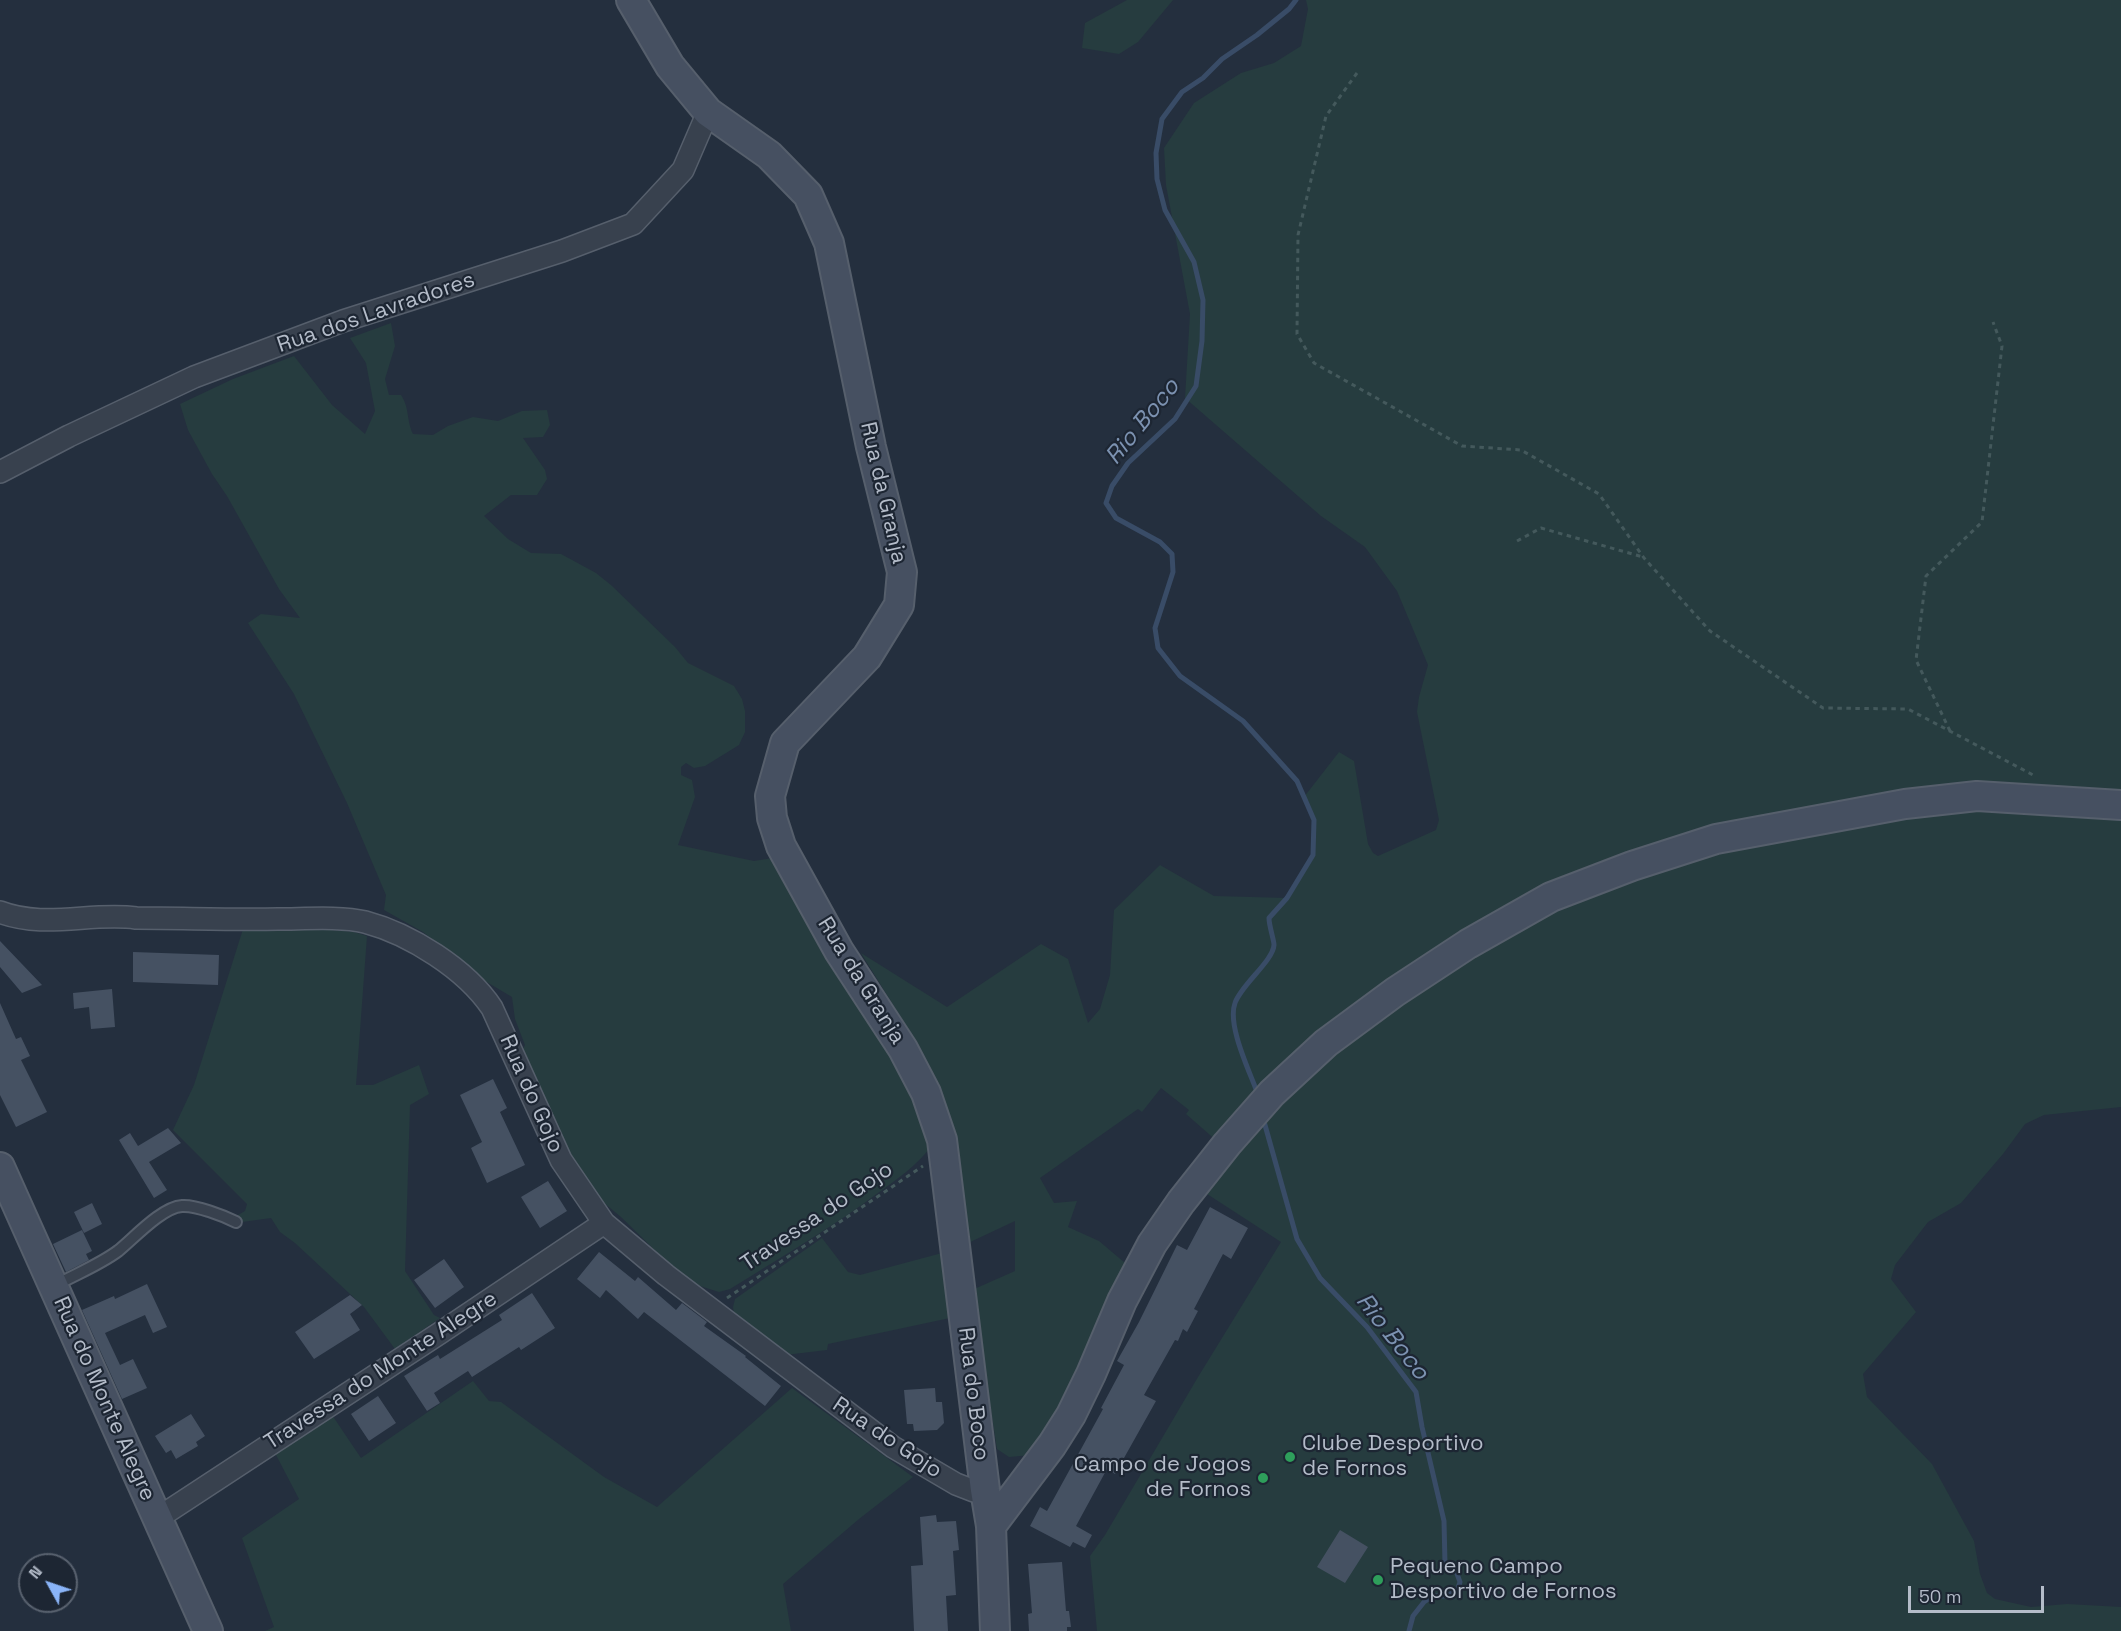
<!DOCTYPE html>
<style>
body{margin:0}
#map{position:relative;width:2121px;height:1631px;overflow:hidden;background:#242f3e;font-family:"Space Grotesk",sans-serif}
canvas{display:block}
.north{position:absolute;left:18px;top:1553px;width:60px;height:60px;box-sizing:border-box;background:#1d2633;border:2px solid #59626f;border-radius:50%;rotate:310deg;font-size:16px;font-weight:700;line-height:24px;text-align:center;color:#b4bcc9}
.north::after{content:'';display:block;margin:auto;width:21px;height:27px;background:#8ab4f8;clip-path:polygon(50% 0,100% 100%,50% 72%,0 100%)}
.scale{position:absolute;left:1908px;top:1586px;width:136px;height:27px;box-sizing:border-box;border:3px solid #b4bcc9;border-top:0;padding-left:8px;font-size:18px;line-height:21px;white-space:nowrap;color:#b4bcc9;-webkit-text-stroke:4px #1d2633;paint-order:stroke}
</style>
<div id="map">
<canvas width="2121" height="1631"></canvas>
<div class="north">N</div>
<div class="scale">50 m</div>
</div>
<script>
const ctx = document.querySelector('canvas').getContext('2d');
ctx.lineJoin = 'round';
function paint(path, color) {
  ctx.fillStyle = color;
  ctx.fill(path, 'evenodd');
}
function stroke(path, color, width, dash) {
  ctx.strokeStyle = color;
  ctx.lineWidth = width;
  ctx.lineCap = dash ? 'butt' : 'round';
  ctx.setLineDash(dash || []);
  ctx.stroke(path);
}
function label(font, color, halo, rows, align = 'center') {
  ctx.font = font + ' "Space Grotesk",sans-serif';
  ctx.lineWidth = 4.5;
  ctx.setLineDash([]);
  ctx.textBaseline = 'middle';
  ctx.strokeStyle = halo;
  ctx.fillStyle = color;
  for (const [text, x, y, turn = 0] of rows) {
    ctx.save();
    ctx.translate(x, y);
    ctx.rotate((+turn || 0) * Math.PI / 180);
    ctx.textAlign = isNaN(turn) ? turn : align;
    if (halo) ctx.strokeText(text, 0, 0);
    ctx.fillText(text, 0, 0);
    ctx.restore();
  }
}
paint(new Path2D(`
 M 1127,0 L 1173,0 L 1138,42 L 1119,54 L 1082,48 L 1085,23 Z
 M 1306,0 L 2121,0 L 2121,1107 L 2044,1115 L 2025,1124 L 2003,1154 L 1961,1203 L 1928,1222 L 1895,1265 L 1891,1279 L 1916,1312 L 1863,1374 L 1867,1397 L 1932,1464 L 1974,1541 L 1980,1574 L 1987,1593 L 1995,1599 L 2031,1607 L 2067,1604 L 2121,1607 L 2121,1631 L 1097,1631 L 1090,1556 L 1105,1535 L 1198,1377 L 1281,1242 L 1204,1192 L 1263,1118 L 1287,1092 L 1349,1037 L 1448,966 L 1571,899 L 1564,877 L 1541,887 L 1373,995 L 1323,1031 L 1245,1106 L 1218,1142 L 1186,1114 L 1189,1110 L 1161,1088 L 1142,1112 L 1138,1109 L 1040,1178 L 1054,1203 L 1077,1201 L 1068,1227 L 1099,1241 L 1125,1263 L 1066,1404 L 1032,1455 L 1009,1457 L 997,1449 L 972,1290 L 1015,1271 L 1015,1221 L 966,1244 L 952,1129 L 913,1037 L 861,953 L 947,1007 L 1041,944 L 1068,959 L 1088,1023 L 1100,1009 L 1110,975 L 1114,910 L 1160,865 L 1214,896 L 1287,898 L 1313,855 L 1314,820 L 1304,797 L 1339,752 L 1354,761 L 1368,844 L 1373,853 L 1378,856 L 1436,830 L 1439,820 L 1417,712 L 1419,697 L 1428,665 L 1397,591 L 1365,547 L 1321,516 L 1185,398 L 1190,314 L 1166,185 L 1164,148 L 1194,103 L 1241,73 L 1274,63 L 1301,46 L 1308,9 Z
 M 391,323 L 395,346 L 385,379 L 389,395 L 401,395 C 410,409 406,419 413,434 L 433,435 L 448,426 L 473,417 L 498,421 L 522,411 L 547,410 L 550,425 L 543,437 L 523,438 L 545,470 L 547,479 L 537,495 L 511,495 L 484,516 L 508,539 L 531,553 L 561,554 L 596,573 L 611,585 L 675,647 L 688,663 L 734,686 L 742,699 L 745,711 L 745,732 L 739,745 L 705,766 L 694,768 L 686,763 L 681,767 L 681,775 L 692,780 L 695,797 L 678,845 L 754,861 L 773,858 L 913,1093 L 930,1148 C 916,1166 896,1180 878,1193 C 831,1228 780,1258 730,1289 L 719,1292 L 700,1286 L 679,1274 L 621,1217 L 598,1198 L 577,1172 L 522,1051 L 525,1045 L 515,1019 L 512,997 L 485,981 L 423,932 L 384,910 L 386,895 L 347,803 L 294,694 L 248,623 L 261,614 L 300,618 L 279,589 L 227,496 L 212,474 L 188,430 L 180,404 L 233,379 L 294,356 L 332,405 L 365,434 L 375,411 L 366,363 L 350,338 Z
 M 299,927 L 354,932 L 367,936 L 356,1085 L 373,1085 L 419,1065 L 429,1094 L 410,1105 L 405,1271 L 434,1315 L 440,1318 L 395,1349 L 364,1307 L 295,1243 L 280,1232 L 271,1218 L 242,1222 L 238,1215 L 245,1211 L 247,1204 L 173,1130 L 194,1085 L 243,929 Z
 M 822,1238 L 848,1272 L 860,1275 L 942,1253 L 950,1318 L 828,1344 L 827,1350 L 785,1355 L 734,1315 L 733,1307 L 735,1299 Z
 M 473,1381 L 489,1401 L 501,1402 L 604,1477 L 657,1507 L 792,1388 L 913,1477 L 859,1519 L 783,1584 L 791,1631 L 265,1631 L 274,1627 L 242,1538 L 299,1499 L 275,1453 L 332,1415 L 361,1458 Z`), '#263c3f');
stroke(new Path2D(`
 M 1257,1092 C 1249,1070 1227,1025 1235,1003 C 1241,985 1273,961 1274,945 C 1274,940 1269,926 1269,918 L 1287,898 L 1313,855 L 1314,820 L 1297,781 L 1243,721 L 1180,676 L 1158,648 L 1155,628 L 1173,572 L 1172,554 L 1160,542 L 1116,518 L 1106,503 L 1112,486 L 1128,463 L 1175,419 L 1196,386 L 1202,341 L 1203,300 L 1194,262 L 1165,210 L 1157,179 L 1156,153 L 1162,119 L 1182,92 L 1203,78 L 1222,59 L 1257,35 L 1289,9 L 1296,0
 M 1263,1118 L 1297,1239 L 1320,1278 L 1367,1327 L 1416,1392 L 1422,1427 L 1444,1521 L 1445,1564 L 1456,1571 L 1460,1582 L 1457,1591 L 1445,1596 L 1433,1596 L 1424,1602 L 1413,1616 L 1409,1631`), '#394c67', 5);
paint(new Path2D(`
 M 0,941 L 42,985 L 22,993 L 0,967 Z
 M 133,952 L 219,955 L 218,985 L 133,982 Z
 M 112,989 L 115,1027 L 91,1029 L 89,1007 L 74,1009 L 73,993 Z
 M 0,1003 L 16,1039 L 21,1037 L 30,1056 L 21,1060 L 47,1112 L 16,1127 L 0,1095 Z
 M 493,1079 L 507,1108 L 500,1112 L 525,1165 L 487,1183 L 471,1148 L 482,1142 L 460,1095 Z
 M 168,1128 L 181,1143 L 149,1162 L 167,1190 L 154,1198 L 119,1140 L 130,1133 L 138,1146 Z
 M 548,1181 L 567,1211 L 540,1228 L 521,1197 Z
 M 92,1203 L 102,1224 L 84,1233 L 74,1212 Z
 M 1210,1207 L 1248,1228 L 1231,1259 L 1223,1254 L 1194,1309 L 1198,1311 L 1187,1332 L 1183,1329 L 1178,1341 L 1175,1340 L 1144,1395 L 1156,1401 L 1115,1474 L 1107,1469 L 1076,1526 L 1092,1535 L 1085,1548 L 1073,1542 L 1070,1547 L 1030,1526 L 1040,1507 L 1047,1511 L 1103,1409 L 1101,1408 L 1124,1365 L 1117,1361 L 1139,1322 L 1177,1245 L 1187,1250 Z
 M 82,1230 L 92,1251 L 86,1254 L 89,1260 L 66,1272 L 53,1244 Z
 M 599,1252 L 635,1281 L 638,1277 L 676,1310 L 682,1303 L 707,1322 L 704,1326 L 746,1356 L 745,1357 L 781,1386 L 765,1406 L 644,1312 L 638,1319 L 606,1290 L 600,1298 L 577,1279 Z
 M 444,1259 L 464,1287 L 435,1308 L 414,1280 Z
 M 147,1284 L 167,1327 L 153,1333 L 145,1315 L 105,1333 L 120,1365 L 133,1359 L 147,1388 L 122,1399 L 82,1310 L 114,1296 L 115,1299 Z
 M 532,1293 L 555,1328 L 521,1350 L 519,1347 L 472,1377 L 468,1371 L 434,1393 L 440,1403 L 427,1411 L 404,1376 L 438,1355 L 440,1359 L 502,1320 L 499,1315 Z
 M 350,1295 L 362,1305 L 350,1314 L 360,1330 L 314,1359 L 295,1332 Z
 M 935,1388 L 936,1402 L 942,1402 L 944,1423 L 937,1430 L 914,1431 L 913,1424 L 907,1424 L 904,1390 Z
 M 378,1396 L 396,1423 L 369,1441 L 351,1414 Z
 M 191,1414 L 205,1436 L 196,1442 L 198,1446 L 176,1459 L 171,1450 L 166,1453 L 155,1436 Z
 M 936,1515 L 937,1522 L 956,1521 L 959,1550 L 953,1551 L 956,1595 L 946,1596 L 948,1631 L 914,1631 L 911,1566 L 923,1565 L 920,1517 Z
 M 1340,1530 L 1368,1547 L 1345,1583 L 1317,1567 Z
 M 1062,1562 L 1066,1611 L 1069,1611 L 1071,1627 L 1067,1627 L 1067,1631 L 1029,1631 L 1028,1614 L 1032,1613 L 1028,1564 Z`), '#455162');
const lane = new Path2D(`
 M 56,1285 C 76,1274 99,1265 118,1251 C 133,1239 162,1207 182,1206 C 196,1205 224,1216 236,1222`);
const street = new Path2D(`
 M 0,472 L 69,436 L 194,377 L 343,321 L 562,251 L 633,224 L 683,170 L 708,112
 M 0,912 C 44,929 91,912 136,918 C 183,918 231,920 278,919 C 303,919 341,916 365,922 C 410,934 466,969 492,1008 L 561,1160 L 604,1223 L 666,1275 L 893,1447 L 956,1484 L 974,1491 L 985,1490
 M 158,1518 L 440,1333 L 604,1223`);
const secondary = new Path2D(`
 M 631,0 L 670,66 L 708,112 L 769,155 L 808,195 L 829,243 L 871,447 L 902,572 L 899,605 L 867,657 L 785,743 L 770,796 L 772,818 L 781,846 L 839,951 L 903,1049 L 926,1093 L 942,1140 L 985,1490 L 991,1526 L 995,1631
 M 0,1167 L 208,1631
 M 991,1526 L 1052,1445 L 1071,1415 L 1091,1374 L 1122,1301 L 1152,1244 L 1181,1202 L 1227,1144 L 1272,1093 L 1326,1043 L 1395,992 L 1468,944 L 1551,897 L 1632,866 L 1716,839 L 1905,804 L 1977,796 L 2121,805`);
stroke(lane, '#565f6c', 14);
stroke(street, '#565f6c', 24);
stroke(secondary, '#565f6c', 32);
stroke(new Path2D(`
 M 1357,73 L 1326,116 L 1298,235 L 1297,334 L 1314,363 L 1462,446 L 1521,450 L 1599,494 L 1644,558 L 1710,631 L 1823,708 L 1908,709 L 2035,776
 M 1517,541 L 1541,528 L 1643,557
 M 1950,731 L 1916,660 L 1926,576 L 1982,522 L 2002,346 L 1993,322
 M 727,1298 L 923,1166`), '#44595c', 3, [4.5, 4.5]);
stroke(lane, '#38414e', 10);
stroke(street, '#38414e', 21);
stroke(secondary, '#465061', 28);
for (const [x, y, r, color] of [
 [1290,1457,6,"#2e9e5b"],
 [1263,1478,6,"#2e9e5b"],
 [1378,1580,6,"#2e9e5b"]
]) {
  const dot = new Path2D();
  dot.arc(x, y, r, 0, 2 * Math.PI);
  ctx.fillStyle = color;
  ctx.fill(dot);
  stroke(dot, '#1d2633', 2);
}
label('22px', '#b4bcc9', '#1d2633', [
 ["Rua dos Lavradores",376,313,-19],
 ["Rua da Granja",883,493,77],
 ["Rua da Granja",861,981,58],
 ["Rua do Gojo",531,1094,66],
 ["Travessa do Gojo",817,1217,-34],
 ["Travessa do Monte Alegre",381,1371,-33],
 ["Rua do Boco",973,1394,83],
 ["Rua do Monte Alegre",104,1399,66],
 ["Rua do Gojo",887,1438,34]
]);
label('22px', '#b4bcc9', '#1d2633', [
 ["Clube Desportivo",1302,1444],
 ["de Fornos",1302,1469],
 ["Campo de Jogos",1251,1465,"right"],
 ["de Fornos",1251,1490,"right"],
 ["Pequeno Campo",1390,1567],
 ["Desportivo de Fornos",1390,1592]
], 'left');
label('italic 24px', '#7c92b1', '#1d2633', [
 ["Rio Boco",1143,422,-51],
 ["Rio Boco",1392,1337,52]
]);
</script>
